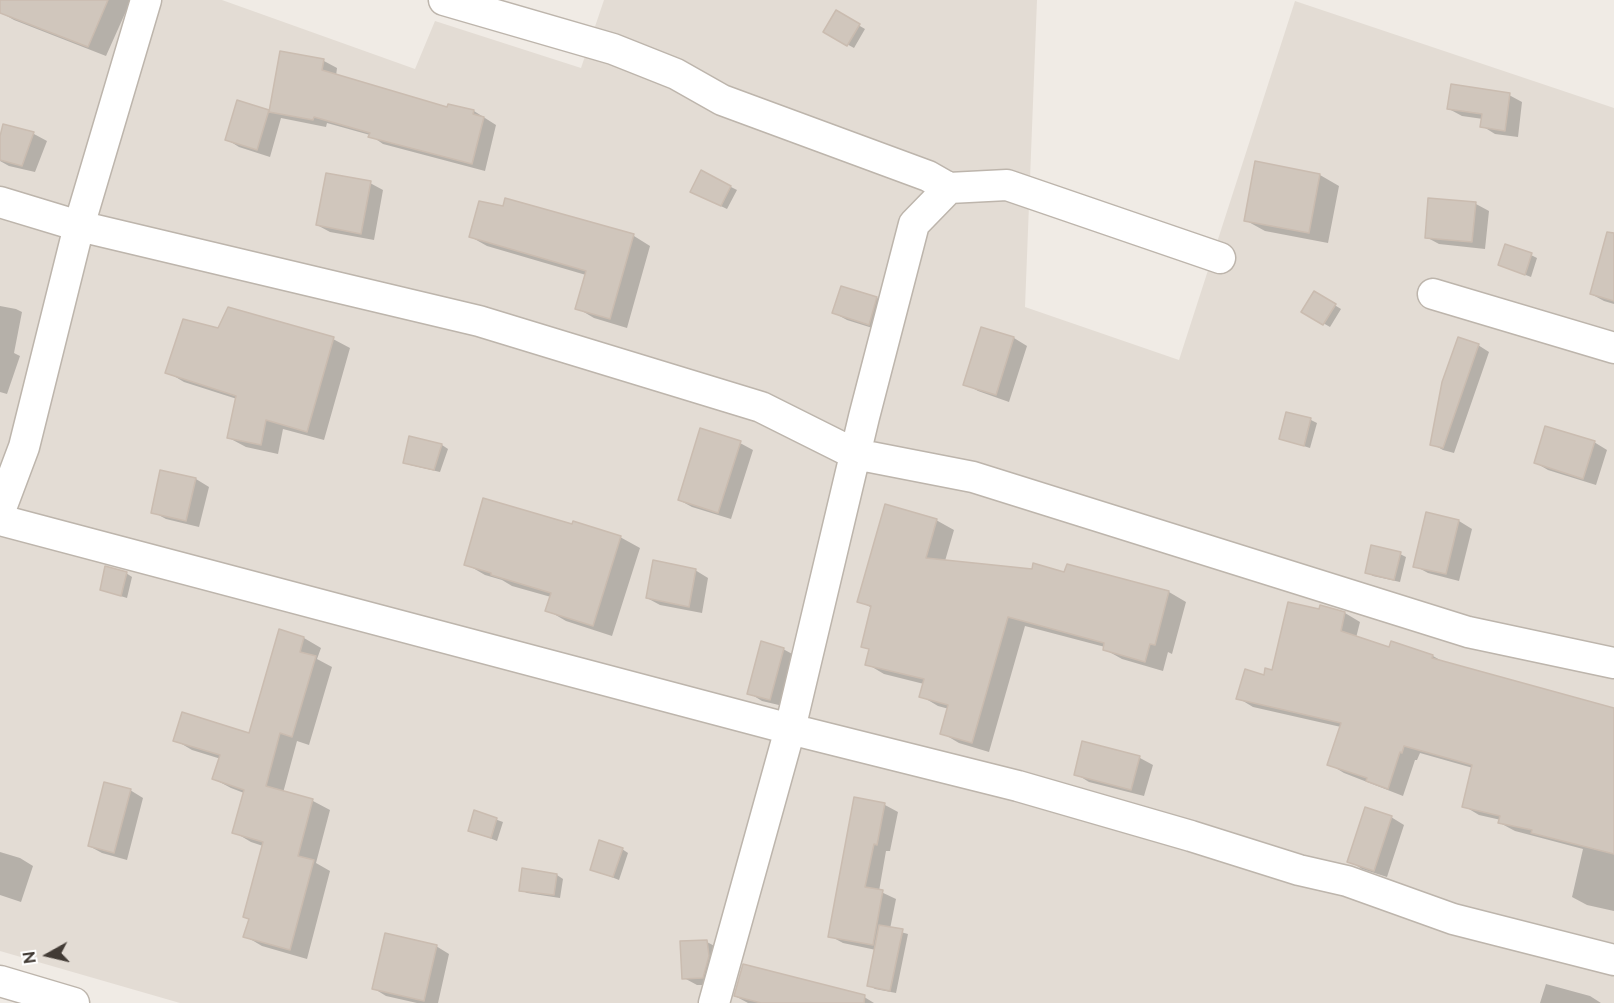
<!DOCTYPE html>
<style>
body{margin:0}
#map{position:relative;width:1614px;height:1003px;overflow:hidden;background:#f0ebe5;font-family:Raleway,sans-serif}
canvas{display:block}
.north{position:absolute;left:18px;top:925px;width:60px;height:60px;-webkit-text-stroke:4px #fff;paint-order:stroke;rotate:262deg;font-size:16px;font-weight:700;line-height:24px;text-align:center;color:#423b35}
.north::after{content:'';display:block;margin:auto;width:21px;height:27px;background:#423b35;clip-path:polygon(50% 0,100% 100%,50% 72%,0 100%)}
</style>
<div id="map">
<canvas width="1614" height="1003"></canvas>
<div class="north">N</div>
</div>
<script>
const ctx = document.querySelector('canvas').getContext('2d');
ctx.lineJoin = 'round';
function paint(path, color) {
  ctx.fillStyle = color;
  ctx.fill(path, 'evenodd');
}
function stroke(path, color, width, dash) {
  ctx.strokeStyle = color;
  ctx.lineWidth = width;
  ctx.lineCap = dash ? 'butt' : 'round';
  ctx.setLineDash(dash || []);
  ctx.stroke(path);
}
paint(new Path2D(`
 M 0,0 L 222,0 L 415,69 L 435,21 L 581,68 L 604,0 L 1037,0 L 1025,307 L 1179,360 L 1295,1 L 1614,108 L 1614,1003 L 180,1003 L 0,951 Z`), '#e3dcd4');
paint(new Path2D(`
 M 0,0 L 131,0 L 106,56 L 14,20 L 0,12 Z
 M 836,12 L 865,29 L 854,48 L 825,32 Z
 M 281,53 L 324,61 L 337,68 L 336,76 L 448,109 L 449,105 L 474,111 L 496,125 L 485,171 L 383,144 L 370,135 L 327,123 L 326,127 L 281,118 L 270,157 L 239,147 L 226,139 L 268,112 L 270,113 Z
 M 1509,95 L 1522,102 L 1518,137 L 1495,134 L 1482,126 L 1483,119 L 1462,116 L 1449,109 Z
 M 4,126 L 34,134 L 47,141 L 35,172 L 9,166 L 0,161 L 0,142 Z
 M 701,172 L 737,190 L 727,209 L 698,195 Z
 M 1320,175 L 1339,186 L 1328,243 L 1265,231 L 1245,220 Z
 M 370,183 L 383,190 L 374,240 L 330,232 L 317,225 Z
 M 506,200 L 634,236 L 650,246 L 627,328 L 594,318 L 577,308 L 586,275 L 487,246 L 471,237 L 505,208 Z
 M 1476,204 L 1489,211 L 1485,249 L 1439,244 L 1426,237 Z
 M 1531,255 L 1537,258 L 1531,277 L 1500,265 Z
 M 1614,264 L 1614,304 L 1604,301 L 1591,294 Z
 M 842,287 L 877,298 L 890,306 L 882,331 L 847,320 L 834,313 Z
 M 1315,293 L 1341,309 L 1330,327 L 1304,312 Z
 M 0,306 L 16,309 L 22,312 L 14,353 L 20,356 L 7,394 L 0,392 Z
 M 219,330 L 333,339 L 350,348 L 324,440 L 283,429 L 278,454 L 246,447 L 229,438 L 237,399 L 184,382 L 167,372 Z
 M 1014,338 L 1027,346 L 1009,402 L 978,391 L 965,384 Z
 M 1478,345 L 1489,352 L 1454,453 L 1443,450 L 1432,444 Z
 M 1311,420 L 1317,423 L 1310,448 L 1281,439 Z
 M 410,438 L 442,445 L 448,449 L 440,472 L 410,465 L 404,462 Z
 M 1594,442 L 1607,450 L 1596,485 L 1548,470 L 1536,463 Z
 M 740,443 L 753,450 L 731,519 L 692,507 L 679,500 Z
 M 196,479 L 209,487 L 199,527 L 166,519 L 153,512 Z
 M 936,520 L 954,530 L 945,561 L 1065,574 L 1068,566 L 1169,592 L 1186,602 L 1172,654 L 1168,652 L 1163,671 L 1122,659 L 1104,649 L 1105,647 L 1025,626 L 989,752 L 959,743 L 942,733 L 949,709 L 938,706 L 921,696 L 924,684 L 884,674 L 867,664 L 870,650 L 862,646 L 872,608 L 859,601 Z
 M 1459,521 L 1472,529 L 1459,581 L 1428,573 L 1415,566 Z
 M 573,525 L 620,537 L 640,548 L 612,636 L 566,621 L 547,610 L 551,597 L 512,586 L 502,580 L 485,575 L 466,564 Z
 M 1400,554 L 1406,557 L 1400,582 L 1373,576 L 1367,572 Z
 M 695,570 L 708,578 L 702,613 L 660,605 L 647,598 Z
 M 126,573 L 132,577 L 127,598 L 101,590 Z
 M 1321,607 L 1345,613 L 1360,622 L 1356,638 L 1390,649 L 1433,656 L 1447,664 L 1614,710 L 1614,911 L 1587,905 L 1572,897 L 1583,849 L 1515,831 L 1500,823 L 1501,820 L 1479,815 L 1464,806 L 1473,768 L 1420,753 L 1417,760 L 1415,760 L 1403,796 L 1344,773 L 1329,764 L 1341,727 L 1253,707 L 1238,698 L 1273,672 L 1320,611 Z
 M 280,631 L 304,638 L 321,648 L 317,659 L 332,667 L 309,745 L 297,741 L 283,793 L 313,801 L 330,810 L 316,863 L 330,871 L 307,959 L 262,946 L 245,936 L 263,846 L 251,842 L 234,832 L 244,793 L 231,788 L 214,779 L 221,759 L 192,750 L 175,740 L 250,735 Z
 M 783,649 L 796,656 L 783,706 L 762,701 L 749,693 Z
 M 1084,743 L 1140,758 L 1153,765 L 1144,796 L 1089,782 L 1076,774 Z
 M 130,790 L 143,798 L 127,860 L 102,853 L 89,846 Z
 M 885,805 L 898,812 L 890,851 L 886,851 L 879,891 L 896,899 L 890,929 L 908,934 L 896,993 L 875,989 L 869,985 L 876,950 L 843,943 L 830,936 Z
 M 475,812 L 503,822 L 497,841 L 470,830 Z
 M 1391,817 L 1404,825 L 1387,877 L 1362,869 L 1349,861 Z
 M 622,849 L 628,853 L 619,880 L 591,869 Z
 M 0,852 L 20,858 L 33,866 L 21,902 L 0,895 Z
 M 557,875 L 563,879 L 560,898 L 527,893 L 521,890 Z
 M 707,942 L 720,949 L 716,985 L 697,985 L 684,978 Z
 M 436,946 L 449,954 L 438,1003 L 417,1003 L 386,996 L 373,988 Z
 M 1546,984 L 1590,996 L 1601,1003 L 1540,1003 Z
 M 861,995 L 874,1003 L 748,1003 L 735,996 Z`), '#0003');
const building = new Path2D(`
 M 0,0 L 108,0 L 88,47 L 0,13 Z
 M 836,10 L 860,24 L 847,46 L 823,32 Z
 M 280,51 L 324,59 L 322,70 L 447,107 L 448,104 L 474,110 L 473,114 L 484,117 L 472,164 L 368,137 L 370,133 L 314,117 L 313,120 L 269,112 Z
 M 1451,84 L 1510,93 L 1505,131 L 1480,127 L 1482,114 L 1447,109 Z
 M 237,100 L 269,110 L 257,150 L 225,140 Z
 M 3,124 L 34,132 L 22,166 L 0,160 L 0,136 Z
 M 1255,161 L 1320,174 L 1309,233 L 1244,221 Z
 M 701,170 L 731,186 L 721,206 L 690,192 Z
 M 326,173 L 371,181 L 361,234 L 316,225 Z
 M 505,198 L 634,234 L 610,319 L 575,309 L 586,271 L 469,237 L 479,201 L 503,206 Z
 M 1428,198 L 1476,202 L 1472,242 L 1425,238 Z
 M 1607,232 L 1614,233 L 1614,301 L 1590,294 Z
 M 1505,244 L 1532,253 L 1525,275 L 1498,265 Z
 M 841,286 L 877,297 L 869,325 L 832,313 Z
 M 1314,291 L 1336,304 L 1323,325 L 1301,312 Z
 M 228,307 L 334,337 L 307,432 L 266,420 L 261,445 L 227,438 L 236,396 L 165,373 L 183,319 L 218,328 Z
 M 981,327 L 1014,337 L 996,395 L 963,385 Z
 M 1458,337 L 1479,344 L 1443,448 L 1430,445 L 1442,382 Z
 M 1286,412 L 1311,418 L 1304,446 L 1279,439 Z
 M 1545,426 L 1595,441 L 1583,479 L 1534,463 Z
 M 700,428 L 741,441 L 718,513 L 678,500 Z
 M 409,436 L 442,444 L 434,470 L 403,463 Z
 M 160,470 L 196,478 L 186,521 L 151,513 Z
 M 483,498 L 572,524 L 573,521 L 621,536 L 593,626 L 545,611 L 551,593 L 491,575 L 491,573 L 464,565 Z
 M 885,504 L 937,519 L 926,558 L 1032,569 L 1033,563 L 1064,572 L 1067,564 L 1169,591 L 1155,645 L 1150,644 L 1145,662 L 1103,650 L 1104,643 L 1008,617 L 972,743 L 940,734 L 948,705 L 919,697 L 924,679 L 865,665 L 869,649 L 861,647 L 871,606 L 857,602 Z
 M 1426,512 L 1459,520 L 1446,574 L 1413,567 Z
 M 1371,545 L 1401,552 L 1394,580 L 1365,573 Z
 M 653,560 L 696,569 L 689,607 L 646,598 Z
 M 105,566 L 127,572 L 121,596 L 100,590 Z
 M 1288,602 L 1319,609 L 1320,605 L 1345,612 L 1341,631 L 1389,647 L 1391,641 L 1433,655 L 1432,658 L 1614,708 L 1614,854 L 1531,833 L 1532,830 L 1498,823 L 1500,816 L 1462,807 L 1472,765 L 1404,746 L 1402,753 L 1400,752 L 1388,789 L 1366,781 L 1367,778 L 1327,765 L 1341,723 L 1236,699 L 1245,669 L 1264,675 L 1265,668 L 1272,670 Z
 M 279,629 L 304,637 L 300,652 L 316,656 L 292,737 L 280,733 L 266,786 L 313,799 L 298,856 L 314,860 L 290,950 L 243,937 L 249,919 L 243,917 L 263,842 L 232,833 L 244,790 L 212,779 L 220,755 L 173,741 L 182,712 L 249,733 Z
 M 761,641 L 784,648 L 770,700 L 747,694 Z
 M 1082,741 L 1140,756 L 1131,790 L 1074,775 Z
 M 104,782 L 131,789 L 114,853 L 88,846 Z
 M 854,797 L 885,803 L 877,845 L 874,844 L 865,887 L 883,890 L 873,945 L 828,937 Z
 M 1365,807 L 1392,816 L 1374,871 L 1347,862 Z
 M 474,810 L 497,818 L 491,838 L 468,831 Z
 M 599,840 L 623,848 L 613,877 L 590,870 Z
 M 522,868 L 557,874 L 554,895 L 519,891 Z
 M 879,925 L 903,929 L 890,991 L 867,986 Z
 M 385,933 L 437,945 L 424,1001 L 372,989 Z
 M 707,940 L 709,956 L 703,978 L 682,979 L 680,941 Z
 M 743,964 L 865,995 L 864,1003 L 761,1003 L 734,996 Z`);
paint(building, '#d0c6bc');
stroke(building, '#cabcb0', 1.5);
const street = new Path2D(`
 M 444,0 L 613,49 L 676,74 L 722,100 L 928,176 L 949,188 L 914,224 L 864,417 L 790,729 L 714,1003
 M 949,188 L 1007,185 L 1220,258
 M 0,202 L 79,226 L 479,321 L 761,407 L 855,454 L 973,477 L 1468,632 L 1614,663
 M 1433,294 L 1614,348
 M 0,511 L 24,447 L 79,226 L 146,0
 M 0,520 L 790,729 L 1018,786 L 1191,836 L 1299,870 L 1347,881 L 1453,919 L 1614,960
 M 0,981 L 74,1003`);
stroke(street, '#bdb5ac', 33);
stroke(street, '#fff', 30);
</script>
